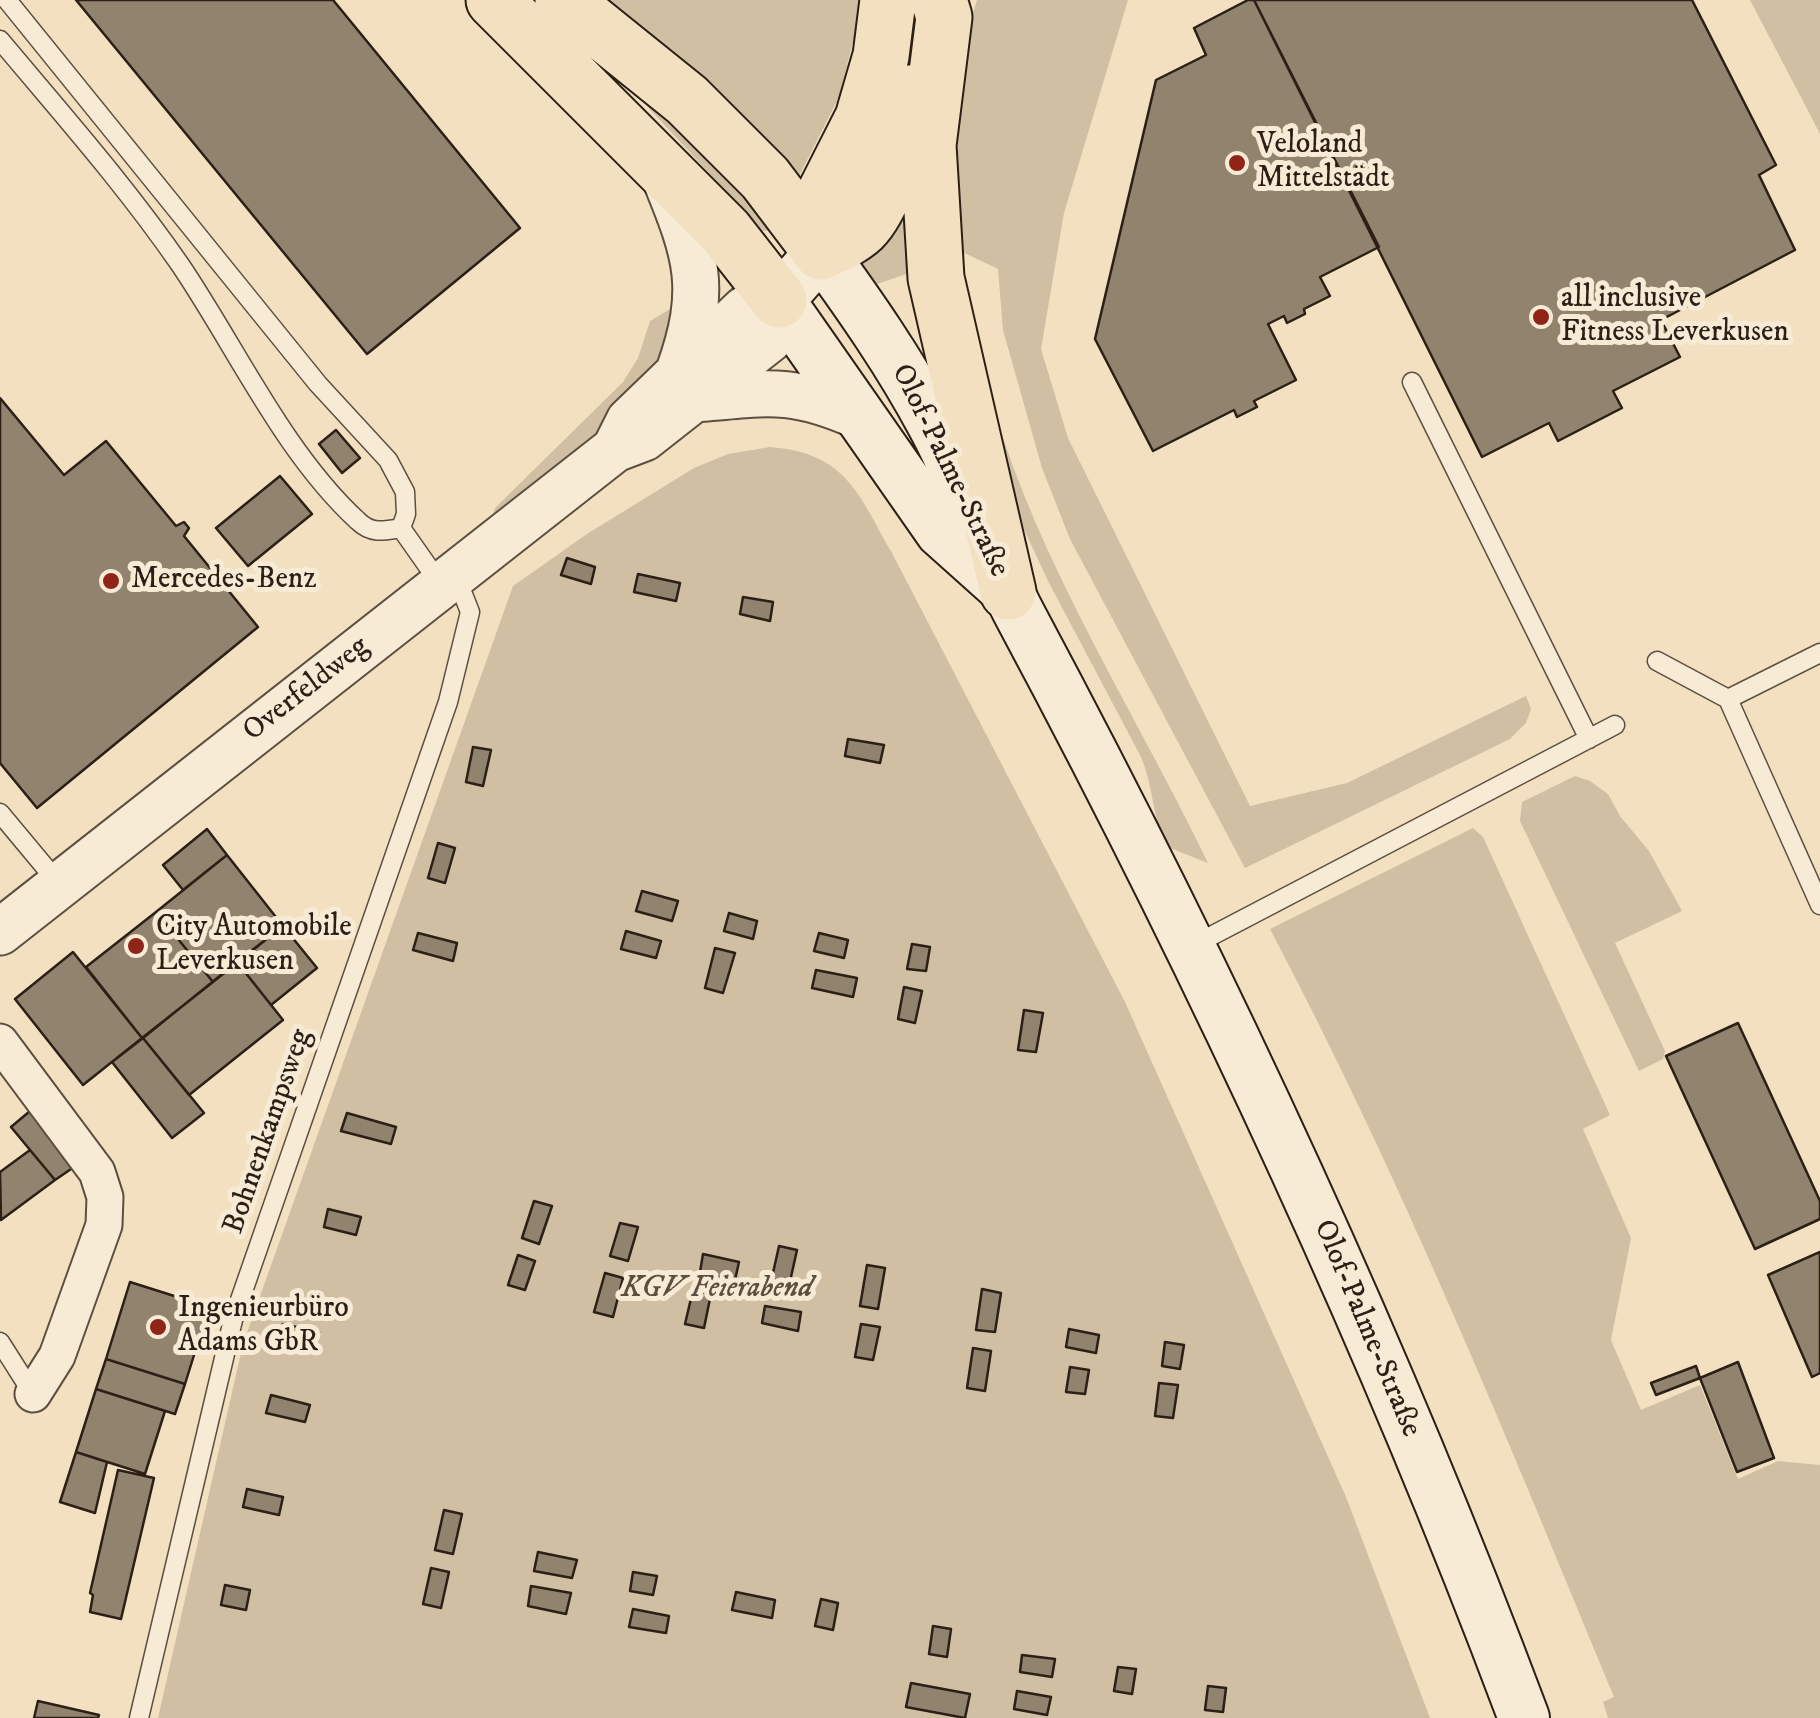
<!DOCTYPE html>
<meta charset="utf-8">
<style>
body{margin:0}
canvas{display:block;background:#f2e0c0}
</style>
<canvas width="1820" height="1718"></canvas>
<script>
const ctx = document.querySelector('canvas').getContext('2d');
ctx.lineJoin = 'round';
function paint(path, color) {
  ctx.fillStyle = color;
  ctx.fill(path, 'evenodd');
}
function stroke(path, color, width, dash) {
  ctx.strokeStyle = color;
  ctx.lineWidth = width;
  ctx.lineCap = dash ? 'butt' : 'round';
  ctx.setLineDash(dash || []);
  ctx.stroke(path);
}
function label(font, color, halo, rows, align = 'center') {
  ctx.font = font + ' "IM FELL DW Pica",serif';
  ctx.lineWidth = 10;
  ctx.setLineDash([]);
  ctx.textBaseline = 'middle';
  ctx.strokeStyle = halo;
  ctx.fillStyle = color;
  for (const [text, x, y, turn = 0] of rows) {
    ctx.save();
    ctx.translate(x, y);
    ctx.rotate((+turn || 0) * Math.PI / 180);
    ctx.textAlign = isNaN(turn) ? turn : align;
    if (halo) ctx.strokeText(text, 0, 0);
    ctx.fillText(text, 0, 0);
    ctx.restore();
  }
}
paint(new Path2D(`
 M 597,0 L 860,0 L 860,14 L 839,97 L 797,180 Z
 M 977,0 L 1128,0 L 1064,213 L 1041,349 L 1068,438 L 1250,806 L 1347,783 L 1526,696 L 1531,709 L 1526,723 L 1510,739 L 1245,868 L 1070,539 L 1042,468 L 1003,330 L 998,269 L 952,247 L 955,73 Z
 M 1750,0 L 1820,0 L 1820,134 L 1816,126 Z
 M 606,62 L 701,134 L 773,230 L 763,231 Z
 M 907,173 L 918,270 L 877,284 L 860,265 L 880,232 Z
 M 680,303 L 667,354 L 610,425 L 499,515 L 493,515 L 495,508 L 623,382 L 638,358 L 650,321 Z
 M 994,410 C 1042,570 1136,713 1208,863 L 1165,846 C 1153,817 1153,786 1141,757 L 1048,581 L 1010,499 Z
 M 770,447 C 846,453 858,493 892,553 L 1125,1002 L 1346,1497 L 1430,1718 L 158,1718 L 243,1344 L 513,586 L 587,534 L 694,468 L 728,454 Z
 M 1575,776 L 1590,781 L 1608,794 L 1620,816 L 1649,851 L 1682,911 L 1615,943 L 1665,1051 L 1663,1059 L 1639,1071 L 1520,821 L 1522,802 Z
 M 1473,828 L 1483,837 L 1610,1115 L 1583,1129 L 1631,1238 L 1611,1340 L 1641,1410 L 1700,1385 L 1738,1479 L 1778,1461 L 1820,1465 L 1820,1718 L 1608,1718 L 1603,1702 L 1614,1697 C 1507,1438 1401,1177 1270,929 Z`), '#d0bfa3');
const building = new Path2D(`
 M 76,0 L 333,0 L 520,228 L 367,354 Z
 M 1248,0 L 1254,0 L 1379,247 L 1320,277 L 1330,296 L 1304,309 L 1305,314 L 1287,323 L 1284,316 L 1268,324 L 1296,380 L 1254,401 L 1257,407 L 1237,417 L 1234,410 L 1153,451 L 1095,339 L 1156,80 L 1206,55 L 1194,28 Z
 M 1254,0 L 1692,0 L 1776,165 L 1759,175 L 1795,250 L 1661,320 L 1680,357 L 1613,391 L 1622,408 L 1558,441 L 1549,423 L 1482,457 Z
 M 0,398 L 64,475 L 106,441 L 176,526 L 184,522 L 189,528 L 184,536 L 258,627 L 37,808 L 0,763 Z
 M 336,430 L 360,458 L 342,473 L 319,444 Z
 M 280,476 L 312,514 L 248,566 L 216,528 Z
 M 567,558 L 595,567 L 591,584 L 561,575 Z
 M 638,574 L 680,583 L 676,601 L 634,592 Z
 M 743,597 L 773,602 L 770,621 L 740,614 Z
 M 848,739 L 884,745 L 880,763 L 845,756 Z
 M 473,747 L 491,750 L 483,786 L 466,782 Z
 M 207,829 L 227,855 L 183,890 L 163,865 Z
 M 438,843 L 455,848 L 445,883 L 428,878 Z
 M 227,855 L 283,926 L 213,982 L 156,912 Z
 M 642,891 L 678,901 L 672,921 L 636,911 Z
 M 156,912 L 213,982 L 142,1038 L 86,967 Z
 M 729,913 L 757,921 L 753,939 L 724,931 Z
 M 283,926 L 317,968 L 271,1005 L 237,962 Z
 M 626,931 L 661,941 L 656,958 L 621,949 Z
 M 418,933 L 457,943 L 453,961 L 413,950 Z
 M 819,933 L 848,940 L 844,958 L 814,951 Z
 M 912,944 L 930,947 L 926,971 L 907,969 Z
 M 715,948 L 735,953 L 723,993 L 705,988 Z
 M 73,952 L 142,1038 L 83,1085 L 15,999 Z
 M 237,962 L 283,1020 L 189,1095 L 143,1038 Z
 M 816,970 L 857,978 L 853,997 L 812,988 Z
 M 904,987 L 922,991 L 915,1023 L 898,1019 Z
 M 1024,1010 L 1043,1013 L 1036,1052 L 1018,1050 Z
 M 1738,1023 L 1820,1201 L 1820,1219 L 1755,1249 L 1666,1056 Z
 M 143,1038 L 204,1113 L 172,1138 L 112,1062 Z
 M 30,1111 L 74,1167 L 55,1180 L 11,1127 Z
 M 347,1113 L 396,1127 L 391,1144 L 341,1131 Z
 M 30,1150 L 55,1180 L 1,1220 L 0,1172 Z
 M 534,1201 L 552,1206 L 539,1244 L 522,1238 Z
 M 328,1209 L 361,1217 L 356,1235 L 324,1227 Z
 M 620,1223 L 638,1227 L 628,1261 L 610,1256 Z
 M 779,1246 L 797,1250 L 789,1286 L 771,1282 Z
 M 1820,1252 L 1820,1373 L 1812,1377 L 1768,1275 Z
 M 703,1254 L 739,1262 L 735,1280 L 700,1272 Z
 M 518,1255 L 535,1261 L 525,1290 L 508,1285 Z
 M 867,1265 L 885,1268 L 878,1309 L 860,1306 Z
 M 605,1273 L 623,1278 L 613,1317 L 594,1312 Z
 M 130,1282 L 209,1307 L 185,1384 L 106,1359 Z
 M 982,1289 L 1001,1293 L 995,1332 L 976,1330 Z
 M 693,1290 L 711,1294 L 704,1328 L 685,1324 Z
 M 765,1306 L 801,1312 L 798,1331 L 762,1323 Z
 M 283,1324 L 319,1332 L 314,1350 L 279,1342 Z
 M 861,1324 L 880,1327 L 873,1360 L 855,1357 Z
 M 1069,1329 L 1099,1335 L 1096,1353 L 1066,1347 Z
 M 1165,1342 L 1184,1345 L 1180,1369 L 1162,1366 Z
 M 973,1348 L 991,1351 L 985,1391 L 967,1388 Z
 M 106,1359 L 185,1384 L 175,1414 L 96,1389 Z
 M 1738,1362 L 1774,1458 L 1737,1472 L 1700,1378 Z
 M 1696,1366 L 1700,1378 L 1656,1395 L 1651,1383 Z
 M 1070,1367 L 1089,1370 L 1085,1394 L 1066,1392 Z
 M 1159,1383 L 1178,1385 L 1173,1418 L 1155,1416 Z
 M 96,1389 L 165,1411 L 145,1474 L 76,1452 Z
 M 271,1395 L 310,1405 L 305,1422 L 266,1413 Z
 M 76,1452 L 107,1462 L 95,1513 L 60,1502 Z
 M 118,1470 L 154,1478 L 121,1619 L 90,1612 L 93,1595 L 90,1593 Z
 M 247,1489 L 283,1497 L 279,1515 L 243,1507 Z
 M 444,1510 L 462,1514 L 453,1554 L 435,1550 Z
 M 538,1552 L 577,1560 L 572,1578 L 534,1571 Z
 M 431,1568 L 449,1572 L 441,1608 L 423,1604 Z
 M 633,1572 L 657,1576 L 653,1595 L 630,1591 Z
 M 225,1585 L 250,1590 L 246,1610 L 221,1605 Z
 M 531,1586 L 571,1593 L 566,1614 L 528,1606 Z
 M 736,1592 L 775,1600 L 772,1618 L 732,1610 Z
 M 821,1599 L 838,1603 L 833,1630 L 815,1626 Z
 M 633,1609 L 669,1616 L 666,1633 L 629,1627 Z
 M 933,1626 L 951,1629 L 947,1657 L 929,1654 Z
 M 1022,1655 L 1055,1659 L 1052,1677 L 1020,1672 Z
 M 1118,1667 L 1136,1669 L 1132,1694 L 1114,1691 Z
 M 911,1683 L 970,1694 L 965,1718 L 906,1707 Z
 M 1208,1686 L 1226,1688 L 1223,1712 L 1205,1710 Z
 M 1017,1691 L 1051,1697 L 1047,1715 L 1014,1709 Z
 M 38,1701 L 99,1715 L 98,1718 L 34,1718 Z`);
paint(building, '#92836e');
stroke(building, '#2b1f16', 2.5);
const service = new Path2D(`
 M 7,0 L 318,384 L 388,460 L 405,492 L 406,514 L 401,528
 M 0,40 C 62,114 126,186 181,266 C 237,349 284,453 358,521 C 371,534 384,531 401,528
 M 1412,382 L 1589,739
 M 401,528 L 441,585
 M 1657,661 L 1728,699 L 1820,905
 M 1728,699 L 1820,653
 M 0,813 L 60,885
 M 1192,946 L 1615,725
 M 0,1342 L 33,1394
 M 139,1718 L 233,1320 L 448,702 L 470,612 L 455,574`);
const minor = new Path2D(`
 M 0,1042 L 97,1172 L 105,1197 L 104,1225 L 57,1356 L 33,1394`);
const tertiary = new Path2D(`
 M 665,178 C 697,256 708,289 679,371
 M 697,399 C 770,392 794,387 863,418
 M 0,932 L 615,449 L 644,438 L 770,339 L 779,300 L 745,309 L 629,421 L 615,449`);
const secondary = new Path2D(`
 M 1008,592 L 941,532 L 779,300 L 821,252 C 861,307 900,363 932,423 C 966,485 987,554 1021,617 C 1212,974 1382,1339 1524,1718`);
const trunk = new Path2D(`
 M 494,0 L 725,231 L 779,300
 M 563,0 L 687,100 L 765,178 L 821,252
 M 939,0 L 944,17 L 928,145 L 936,278 L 1008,592
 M 821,252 C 835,245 850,239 862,228 C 890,199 903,132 909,93
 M 821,252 L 817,217 L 825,193 L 863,118 L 881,56 L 888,0`);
stroke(service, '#5d4f40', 21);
stroke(minor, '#5d4f40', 39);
stroke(tertiary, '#5d4f40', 49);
stroke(secondary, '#2b1f16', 54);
stroke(trunk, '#2b1f16', 59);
stroke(service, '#f7ebd6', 18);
stroke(minor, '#f7ebd6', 35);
stroke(tertiary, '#f7ebd6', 45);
stroke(secondary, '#f7ebd6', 50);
stroke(trunk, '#f2e0c0', 55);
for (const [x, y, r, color] of [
 [1237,163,10,"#8f2418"],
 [1541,317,10,"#8f2418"],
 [111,581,10,"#8f2418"],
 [136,946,10,"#8f2418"],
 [158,1327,10,"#8f2418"]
]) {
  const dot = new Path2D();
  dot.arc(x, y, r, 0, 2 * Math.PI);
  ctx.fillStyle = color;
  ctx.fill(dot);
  stroke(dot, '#f7ebd6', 4);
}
label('30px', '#2b1f16', '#f7ebd6', [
 ["Veloland",1257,146],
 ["Mittelstädt",1257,180],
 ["all inclusive",1561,300],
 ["Fitness Leverkusen",1561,334],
 ["Mercedes-Benz",131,581],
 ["City Automobile",156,929],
 ["Leverkusen",156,963],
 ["Ingenieurbüro",178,1310],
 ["Adams GbR",178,1344]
], 'left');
label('30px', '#2b1f16', '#f7ebd6', [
 ["Olof-Palme-Straße",949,471,64],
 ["Overfeldweg",307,690,-38],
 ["Bohnenkampsweg",269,1132,-71],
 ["Olof-Palme-Straße",1366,1329,67]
]);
label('italic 30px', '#5d4f40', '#f7ebd6', [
 ["KGV Feierabend",717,1290]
]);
</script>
